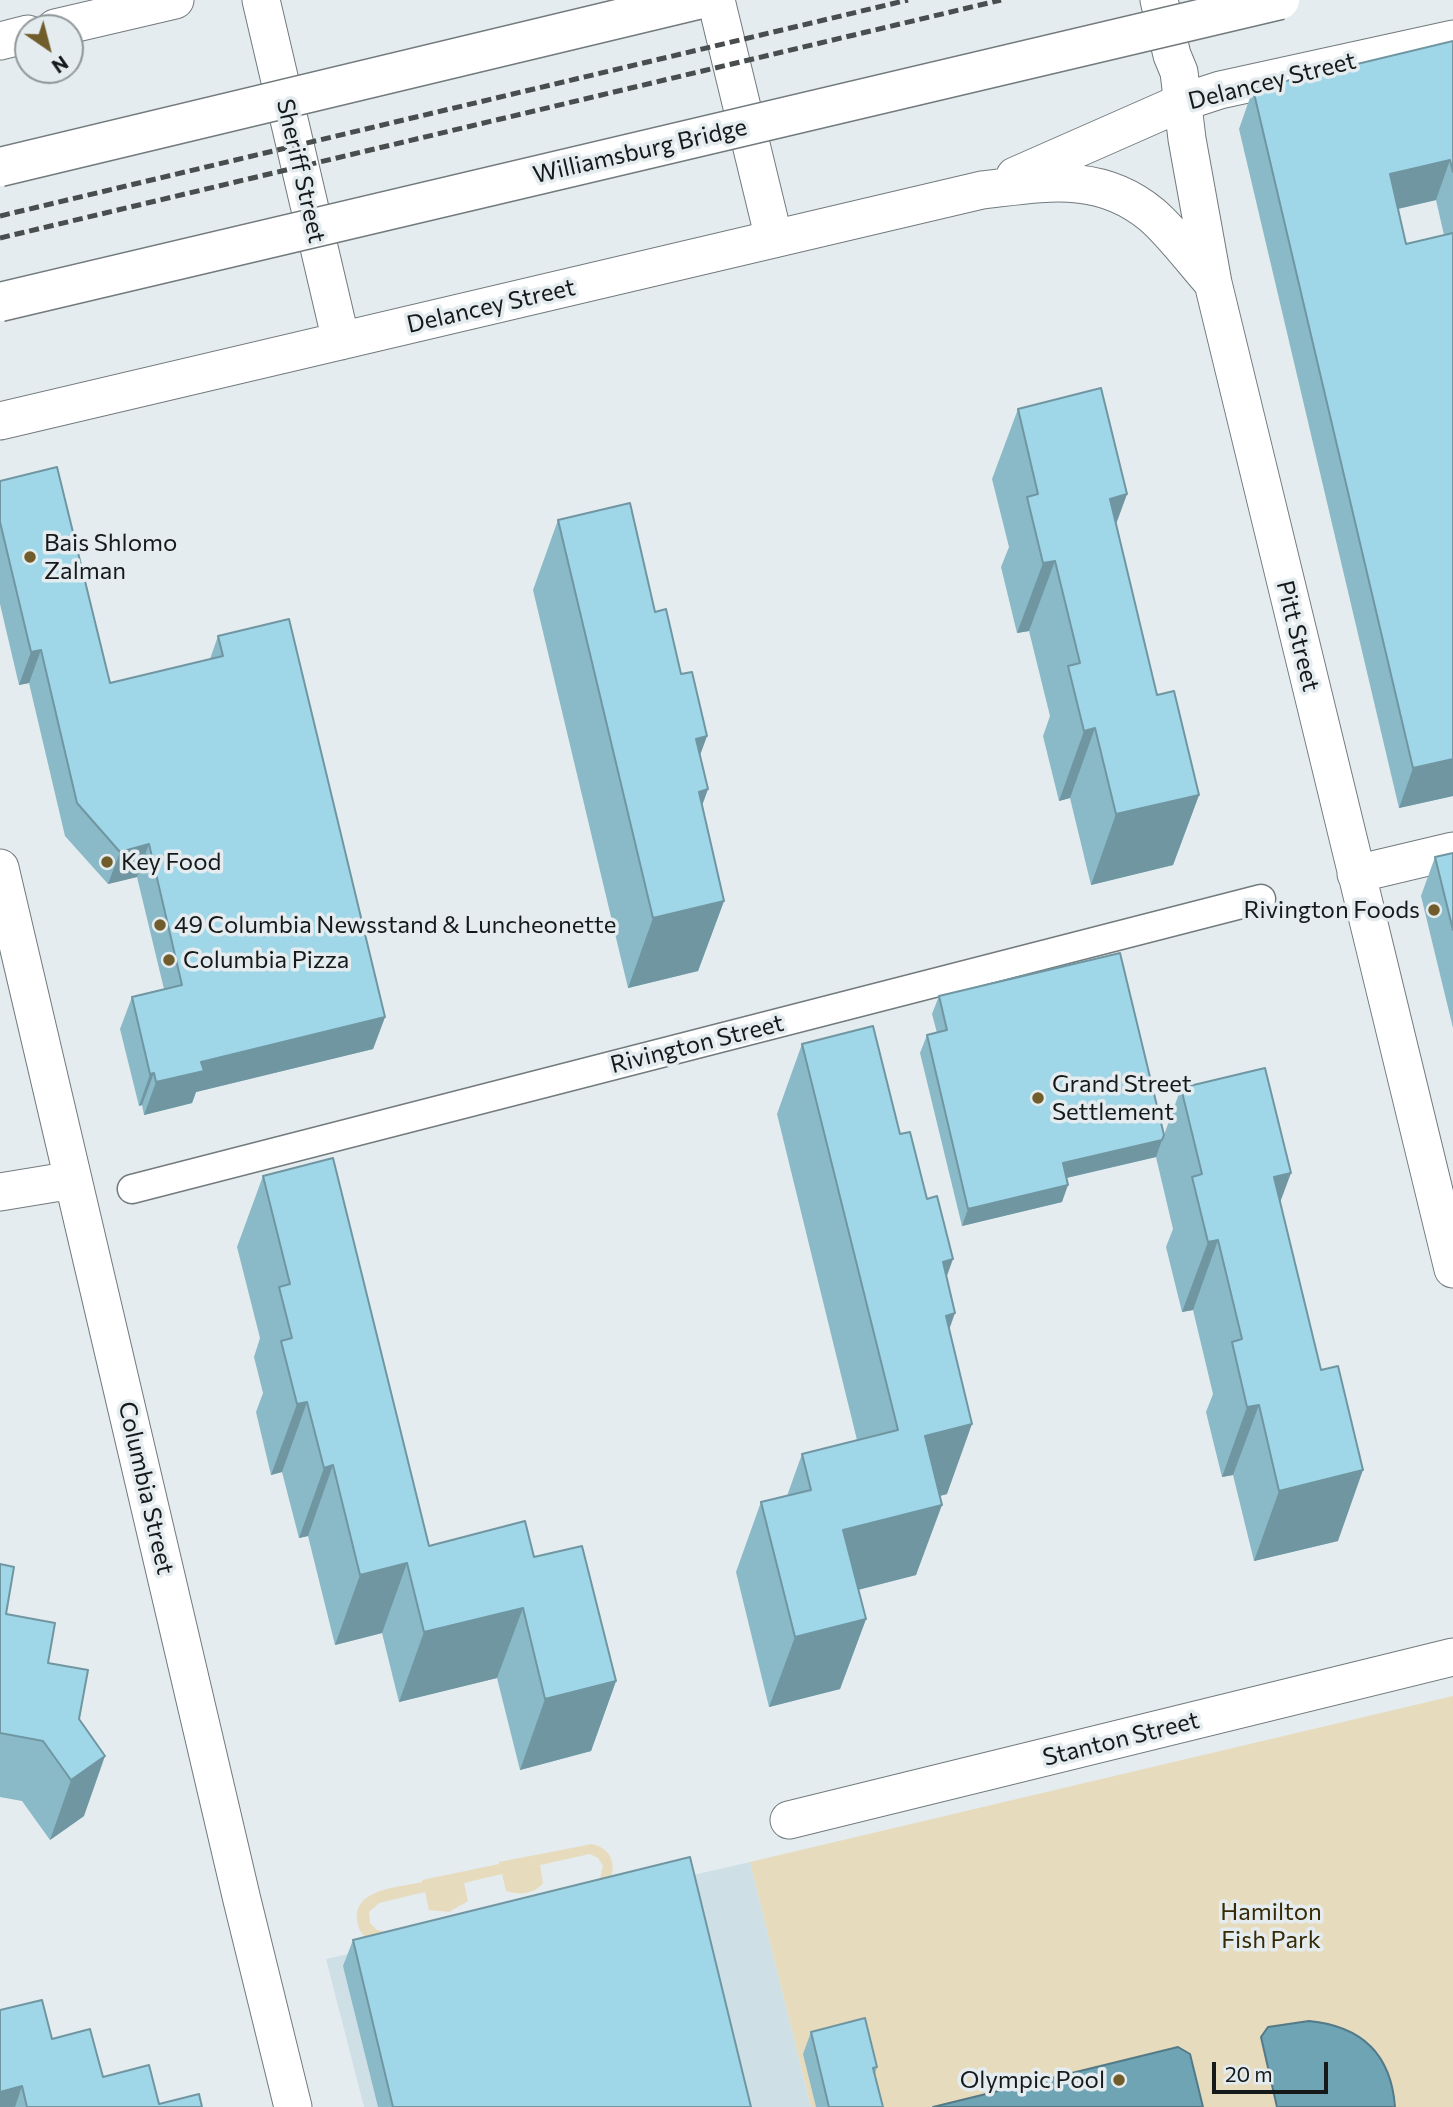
<!DOCTYPE html>
<style>
body{margin:0}
#map{position:relative;width:1453px;height:2107px;overflow:hidden;background:#e4ecef;font-family:Commissioner,sans-serif}
canvas{display:block}
.north{position:absolute;left:14px;top:14px;width:70px;height:70px;box-sizing:border-box;background:#e4ecef;border:2px solid #919899;border-radius:50%;rotate:145deg;font-size:19px;font-weight:700;line-height:28px;text-align:center;color:#151919}
.north::after{content:'';display:block;margin:auto;width:24px;height:32px;background:#705d2b;clip-path:polygon(50% 0,100% 100%,50% 72%,0 100%)}
.scale{position:absolute;left:1212px;top:2062px;width:116px;height:32px;box-sizing:border-box;border:4px solid #151919;border-top:0;padding-left:9px;font-size:21px;line-height:24px;white-space:nowrap;color:#151919;-webkit-text-stroke:5px #e4ecef;paint-order:stroke}
</style>
<div id="map">
<canvas width="1453" height="2107"></canvas>
<div class="north">N</div>
<div class="scale">20 m</div>
</div>
<script>
const ctx = document.querySelector('canvas').getContext('2d');
ctx.lineJoin = 'round';
function paint(path, color) {
  ctx.fillStyle = color;
  ctx.fill(path, 'evenodd');
}
function stroke(path, color, width, dash) {
  ctx.strokeStyle = color;
  ctx.lineWidth = width;
  ctx.lineCap = dash ? 'butt' : 'round';
  ctx.setLineDash(dash || []);
  ctx.stroke(path);
}
function label(font, color, halo, rows, align = 'center') {
  ctx.font = font + ' Commissioner,sans-serif';
  ctx.lineWidth = 7;
  ctx.setLineDash([]);
  ctx.textBaseline = 'middle';
  ctx.strokeStyle = halo;
  ctx.fillStyle = color;
  for (const [text, x, y, turn = 0] of rows) {
    ctx.save();
    ctx.translate(x, y);
    ctx.rotate((+turn || 0) * Math.PI / 180);
    ctx.textAlign = isNaN(turn) ? turn : align;
    if (halo) ctx.strokeText(text, 0, 0);
    ctx.fillText(text, 0, 0);
    ctx.restore();
  }
}
paint(new Path2D(`
 M 750,1862 L 811,2107 L 364,2107 L 326,1959 Z`), '#cee0e5');
paint(new Path2D(`
 M 1453,1696 L 1453,2107 L 811,2107 L 750,1862 Z
 M 592,1844 C 612,1848 617,1866 609,1883 L 366,1938 C 359,1931 356,1924 357,1913 C 360,1888 403,1887 422,1882 L 422,1880 L 499,1864 L 499,1862 ZM 590,1854 L 598,1858 L 603,1866 L 600,1879 L 389,1932 L 377,1930 L 370,1923 L 369,1912 L 379,1903 L 425,1892 L 429,1910 L 449,1912 L 468,1901 L 464,1883 L 502,1874 L 506,1891 C 520,1895 533,1895 543,1883 L 540,1865 Z`), '#e7dbbe');
const water = new Path2D(`
 M 1309,2021 C 1361,2026 1391,2053 1395,2107 L 1277,2107 L 1261,2037 L 1268,2027 Z
 M 1178,2047 L 1190,2054 L 1203,2107 L 933,2107 Z`);
paint(water, '#6ea4b4');
stroke(water, '#537a86', 2);
const pedestrian = new Path2D(`
 M 132,1189 L 1261,899`);
const minor = new Path2D(`
 M 261,0 L 341,341
 M 716,0 L 774,239
 M 1159,0 L 1172,55 L 1179,72 L 1187,139 L 1213,283 L 1453,1269
 M 55,28 L 175,0
 M 0,41 L 28,34
 M 1015,176 L 1183,102 L 1220,90 L 1453,39
 M 0,421 L 982,190 C 1044,183 1099,171 1152,215 C 1173,233 1194,262 1213,283
 M 0,868 L 242,1900 L 293,2107
 M 1356,874 L 1453,851
 M 0,1192 L 73,1180
 M 789,1820 L 1453,1657`);
stroke(pedestrian, '#727a7d', 31);
stroke(minor, '#727a7d', 39);
stroke(pedestrian, '#fff', 28);
stroke(minor, '#fff', 37);
stroke(new Path2D(`
 M 0,216 L 908,0
 M 0,238 L 1001,0`), '#484d4e', 5, [10, 5]);
const motorwayBridge = new Path2D(`
 M 0,167 L 697,0
 M 0,302 L 1280,0`);
stroke(motorwayBridge, '#727a7d', 41, []);
stroke(motorwayBridge, '#fff', 38);
paint(new Path2D(`
 M 1453,41 L 1453,796 L 1399,808 L 1239,129 L 1253,89 ZM 1436,200 L 1444,235 L 1406,244 L 1398,209 Z
 M 1018,409 L 1127,494 L 1116,524 L 1157,695 L 1199,795 L 1173,865 L 1091,885 L 1070,798 L 1059,801 L 1043,736 L 1050,716 L 1029,631 L 1017,633 L 1001,567 L 1009,547 L 992,479 Z
 M 0,481 L 110,683 L 210,659 L 218,636 L 385,1017 L 373,1049 L 196,1092 L 192,1103 L 144,1115 L 142,1105 L 139,1106 L 120,1029 L 132,997 L 164,989 L 137,877 L 108,884 L 65,836 L 29,683 L 19,685 L 0,604 Z
 M 558,520 L 655,612 L 707,736 L 700,755 L 708,789 L 702,806 L 724,901 L 698,971 L 628,988 L 533,590 Z
 M 1453,853 L 1453,1028 L 1421,896 L 1435,857 Z
 M 939,996 L 1164,1135 L 1181,1088 L 1280,1202 L 1338,1541 L 1254,1561 L 1233,1475 L 1222,1477 L 1206,1412 L 1213,1394 L 1193,1310 L 1182,1312 L 1166,1247 L 1173,1229 L 1156,1157 L 1067,1178 L 1062,1202 L 962,1226 L 920,1053 L 927,1035 L 937,1033 L 932,1014 Z
 M 802,1044 L 900,1134 L 946,1277 L 949,1330 L 947,1494 L 940,1496 L 916,1575 L 858,1590 L 866,1619 L 840,1689 L 769,1707 L 736,1572 L 761,1502 L 787,1496 L 802,1454 L 857,1440 L 777,1114 Z
 M 263,1176 L 429,1546 L 534,1557 L 616,1681 L 591,1751 L 520,1770 L 497,1678 L 399,1702 L 382,1633 L 335,1645 L 308,1536 L 299,1538 L 282,1472 L 271,1475 L 256,1412 L 263,1393 L 254,1357 L 260,1338 L 237,1247 Z
 M 0,1564 L 6,1614 L 48,1663 L 79,1719 L 84,1816 L 50,1840 L 22,1801 L 0,1797 Z
 M 353,1940 L 751,2107 L 378,2107 L 343,1966 Z
 M 811,2032 L 877,2067 L 875,2074 L 883,2107 L 816,2107 L 803,2054 Z
 M 52,2039 L 103,2077 L 159,2104 L 202,2107 L 0,2107 Z`), '#8ab9c8');
paint(new Path2D(`
 M 1450,160 L 1436,200 L 1375,214 L 1390,174 Z
 M 1127,494 L 1101,565 L 1110,499 Z
 M 1055,561 L 1029,631 L 1017,633 L 1043,563 Z
 M 41,650 L 29,683 L 19,685 L 31,652 Z
 M 1095,728 L 1070,798 L 1059,801 L 1084,731 Z
 M 707,736 L 681,806 L 696,739 Z
 M 1453,759 L 1453,796 L 1399,808 L 1413,768 Z
 M 708,789 L 682,859 L 699,792 Z
 M 1199,795 L 1173,865 L 1091,885 L 1116,814 Z
 M 149,844 L 137,877 L 108,884 L 120,852 Z
 M 724,901 L 698,971 L 628,988 L 653,918 Z
 M 385,1017 L 373,1049 L 196,1092 L 192,1103 L 144,1115 L 156,1082 L 201,1062 Z
 M 154,1073 L 142,1105 L 139,1106 L 150,1074 Z
 M 1162,1140 L 1156,1157 L 1057,1180 L 1063,1163 Z
 M 1291,1173 L 1265,1243 L 1274,1177 Z
 M 1068,1185 L 1062,1202 L 962,1226 L 968,1209 Z
 M 1218,1240 L 1193,1310 L 1182,1312 L 1208,1242 Z
 M 953,1259 L 928,1329 L 943,1262 Z
 M 955,1313 L 930,1384 L 946,1316 Z
 M 307,1402 L 282,1472 L 271,1475 L 297,1404 Z
 M 1259,1405 L 1233,1475 L 1222,1477 L 1247,1407 Z
 M 972,1424 L 947,1494 L 899,1506 L 925,1436 Z
 M 333,1465 L 308,1536 L 299,1538 L 324,1468 Z
 M 1363,1470 L 1338,1541 L 1254,1561 L 1279,1491 Z
 M 942,1505 L 916,1575 L 818,1600 L 843,1530 Z
 M 407,1563 L 382,1633 L 335,1645 L 360,1575 Z
 M 523,1608 L 497,1678 L 399,1702 L 424,1632 Z
 M 866,1619 L 840,1689 L 769,1707 L 795,1637 Z
 M 616,1681 L 591,1751 L 520,1770 L 545,1699 Z
 M 105,1756 L 84,1816 L 50,1840 L 71,1780 Z
 M 22,2086 L 15,2107 L 0,2107 L 0,2092 Z`), '#7096a2');
const building = new Path2D(`
 M 1453,41 L 1453,172 L 1450,160 L 1390,174 L 1406,244 L 1453,233 L 1453,759 L 1413,768 L 1253,89 Z
 M 1101,388 L 1127,494 L 1110,499 L 1157,695 L 1174,691 L 1199,795 L 1116,814 L 1095,728 L 1084,731 L 1068,666 L 1080,663 L 1055,561 L 1043,563 L 1027,497 L 1038,494 L 1018,409 Z
 M 57,467 L 110,683 L 223,656 L 218,636 L 289,619 L 385,1017 L 201,1062 L 204,1071 L 156,1082 L 154,1073 L 150,1074 L 132,997 L 182,985 L 149,844 L 120,852 L 77,803 L 41,650 L 31,652 L 0,522 L 0,481 Z
 M 630,503 L 655,612 L 666,609 L 681,674 L 692,672 L 707,736 L 696,739 L 708,789 L 699,792 L 724,901 L 653,918 L 558,520 Z
 M 1453,853 L 1453,930 L 1435,857 Z
 M 1120,953 L 1164,1135 L 1162,1140 L 1063,1163 L 1068,1185 L 968,1209 L 927,1035 L 947,1030 L 939,996 Z
 M 873,1026 L 900,1134 L 910,1132 L 927,1199 L 937,1196 L 953,1259 L 943,1262 L 955,1313 L 946,1316 L 972,1424 L 925,1436 L 942,1505 L 843,1530 L 866,1619 L 795,1637 L 761,1502 L 811,1490 L 802,1454 L 898,1430 L 802,1044 Z
 M 1265,1068 L 1291,1173 L 1274,1177 L 1321,1370 L 1338,1366 L 1363,1470 L 1279,1491 L 1259,1405 L 1247,1407 L 1232,1342 L 1242,1339 L 1218,1240 L 1208,1242 L 1192,1177 L 1202,1174 L 1181,1088 Z
 M 333,1158 L 429,1546 L 525,1521 L 534,1557 L 582,1546 L 616,1681 L 545,1699 L 523,1608 L 424,1632 L 407,1563 L 360,1575 L 333,1465 L 324,1468 L 307,1402 L 297,1404 L 281,1341 L 292,1338 L 279,1287 L 290,1284 L 263,1176 Z
 M 0,1564 L 14,1567 L 6,1614 L 55,1623 L 48,1663 L 88,1670 L 79,1719 L 105,1756 L 71,1780 L 43,1741 L 0,1733 Z
 M 690,1857 L 751,2107 L 393,2107 L 353,1940 Z
 M 42,2000 L 52,2039 L 90,2029 L 103,2077 L 149,2065 L 159,2104 L 199,2094 L 202,2107 L 27,2107 L 22,2086 L 0,2092 L 0,2010 Z
 M 865,2018 L 877,2067 L 873,2068 L 883,2107 L 829,2107 L 811,2032 Z`);
paint(building, '#a0d7e8');
stroke(building, '#7096a2', 2);
for (const [x, y, r, color] of [
 [30,557,7,"#705d2b"],
 [107,862,7,"#705d2b"],
 [1434,910,7,"#705d2b"],
 [160,925,7,"#705d2b"],
 [169,960,7,"#705d2b"],
 [1038,1098,7,"#705d2b"],
 [1119,2080,7,"#705d2b"]
]) {
  const dot = new Path2D();
  dot.arc(x, y, r, 0, 2 * Math.PI);
  ctx.fillStyle = color;
  ctx.fill(dot);
  stroke(dot, '#e4ecef', 2.5);
}
label('24px', '#151919', '#e4ecef', [
 ["Delancey Street",1272,81,-14],
 ["Williamsburg Bridge",640,151,-13],
 ["Sheriff Street",301,171,77],
 ["Delancey Street",491,306,-13],
 ["Pitt Street",1298,636,76],
 ["Rivington Street",697,1044,-14],
 ["Columbia Street",146,1488,77],
 ["Stanton Street",1121,1739,-14]
]);
label('24px', '#151919', '#e4ecef', [
 ["Bais Shlomo",44,543],
 ["Zalman",44,571],
 ["Key Food",121,862],
 ["Rivington Foods",1420,910,"right"],
 ["49 Columbia Newsstand & Luncheonette",174,925],
 ["Columbia Pizza",183,960],
 ["Grand Street",1052,1084],
 ["Settlement",1052,1112],
 ["Olympic Pool",1105,2080,"right"]
], 'left');
label('24px', '#362904', '#e4ecef', [
 ["Hamilton",1271,1912],
 ["Fish Park",1271,1940]
]);
</script>
